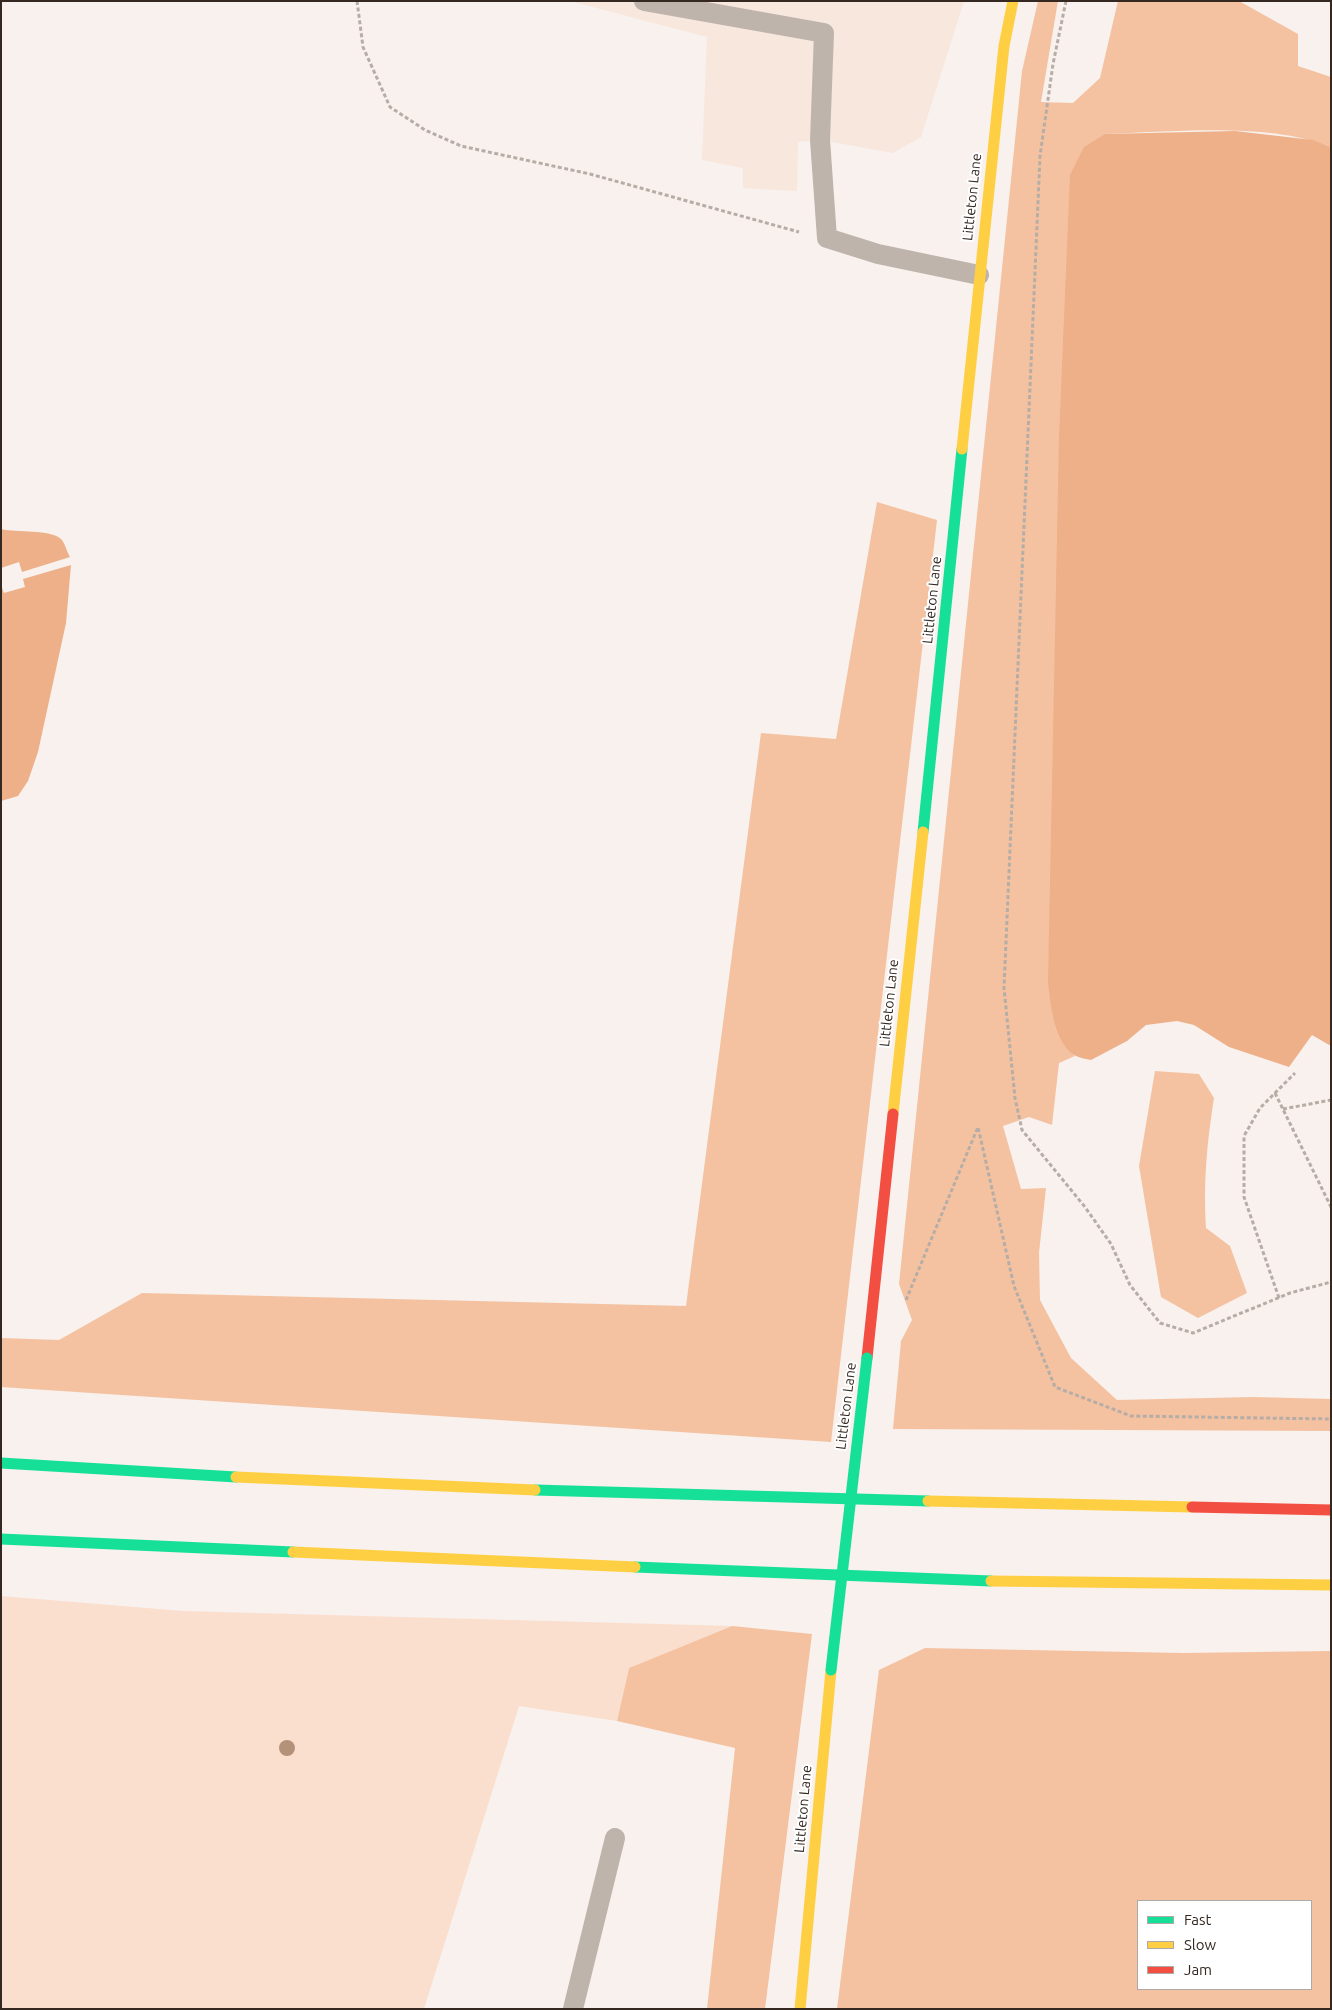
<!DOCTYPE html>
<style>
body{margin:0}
#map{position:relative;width:1332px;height:2010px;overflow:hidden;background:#f8f1ed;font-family:Ubuntu,sans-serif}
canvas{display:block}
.frame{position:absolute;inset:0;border:2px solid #342821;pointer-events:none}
.legend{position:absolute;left:1137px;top:1900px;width:175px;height:90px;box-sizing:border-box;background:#fff;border:1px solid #aea9a6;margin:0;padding:6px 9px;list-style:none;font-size:15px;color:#342821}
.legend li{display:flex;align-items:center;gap:10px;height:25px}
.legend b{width:25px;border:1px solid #aea9a6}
</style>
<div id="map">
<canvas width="1332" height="2010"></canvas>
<div class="frame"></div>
<ul class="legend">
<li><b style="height:6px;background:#16e098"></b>Fast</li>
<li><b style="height:6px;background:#ffcf43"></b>Slow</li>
<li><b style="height:6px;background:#f24e42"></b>Jam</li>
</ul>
</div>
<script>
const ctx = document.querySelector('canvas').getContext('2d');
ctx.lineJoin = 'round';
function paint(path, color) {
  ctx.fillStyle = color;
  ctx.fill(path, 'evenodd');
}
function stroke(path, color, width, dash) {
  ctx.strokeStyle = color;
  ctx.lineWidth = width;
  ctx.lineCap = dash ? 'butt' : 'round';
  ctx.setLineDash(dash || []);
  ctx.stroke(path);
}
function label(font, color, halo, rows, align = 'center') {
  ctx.font = font + ' Ubuntu,sans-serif';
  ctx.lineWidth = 4;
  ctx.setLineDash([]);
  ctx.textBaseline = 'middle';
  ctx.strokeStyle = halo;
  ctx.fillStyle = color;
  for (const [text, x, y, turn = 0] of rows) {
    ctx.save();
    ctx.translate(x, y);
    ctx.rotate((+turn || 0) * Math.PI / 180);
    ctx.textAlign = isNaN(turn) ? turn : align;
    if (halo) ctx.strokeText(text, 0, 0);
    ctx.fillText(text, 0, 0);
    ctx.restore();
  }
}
paint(new Path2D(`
 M 570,1 L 964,1 L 921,137 L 893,153 L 821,140 L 798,142 L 797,191 L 743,188 L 743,168 L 702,160 L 707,37 Z`), '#f7e7dd');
paint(new Path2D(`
 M 1,1596 L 183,1611 L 732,1626 L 629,1668 L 617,1721 L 519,1706 L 424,2009 L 1,2009 Z`), '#fadfcf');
paint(new Path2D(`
 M 1038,1 L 1058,1 L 1041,102 L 1073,103 L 1100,78 L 1118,1 L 1239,1 L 1298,34 L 1298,66 L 1331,77 L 1331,147 C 1268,122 1173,132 1105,134 L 1063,1042 L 1075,1056 L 1059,1063 L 1052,1125 L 1029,1117 L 1003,1126 L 1021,1189 L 1046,1188 L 1039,1253 L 1040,1300 L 1071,1358 L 1117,1400 L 1253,1397 L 1331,1399 L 1331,1431 L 893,1429 L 901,1341 L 912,1320 L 899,1284 L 1022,71 Z
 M 877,502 L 937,520 L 831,1442 L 1,1387 L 1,1338 L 59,1340 L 142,1293 L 686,1306 L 761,733 L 836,739 Z
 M 1155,1071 L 1199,1074 L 1214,1098 C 1207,1142 1203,1184 1206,1228 L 1230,1246 L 1247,1293 L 1198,1318 L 1161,1297 L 1139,1166 Z
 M 732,1626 L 812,1634 L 765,2009 L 707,2009 L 735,1748 L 617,1721 L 629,1668 Z
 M 925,1648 L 1183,1653 L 1331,1651 L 1331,2009 L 837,2009 L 879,1670 ZM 1311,1901 L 1311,1989 L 1138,1989 L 1138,1901 Z`), '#f4c2a1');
paint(new Path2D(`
 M 1235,131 L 1313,140 L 1331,147 L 1331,1046 L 1312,1035 L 1289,1067 L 1229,1047 L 1194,1025 L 1177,1021 L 1146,1025 L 1127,1041 L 1091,1060 C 1086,1059 1080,1058 1076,1056 C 1054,1045 1050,1002 1048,981 L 1059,437 L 1070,175 L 1084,147 L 1105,134 Z
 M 1,529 C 17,533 50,529 61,539 C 65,543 67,552 70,557 L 22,572 L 19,562 L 1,568 Z
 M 71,565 L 66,623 L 38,752 L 28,781 L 18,796 L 1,801 L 1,585 L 4,593 L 25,587 L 23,579 Z`), '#eeb088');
stroke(new Path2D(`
 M 357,1 L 363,47 L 390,107 L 425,130 L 461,146 L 590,174 L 799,232
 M 1066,1 L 1053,64 L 1040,156 L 1004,988 L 1015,1098 L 1022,1130 L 1085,1207 L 1111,1244 L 1130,1285 L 1160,1323 L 1193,1333 L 1290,1293 L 1331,1282
 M 1275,1093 L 1331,1207
 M 1283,1109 L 1331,1100
 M 1279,1298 L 1244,1197 L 1244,1136 L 1260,1108 L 1295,1073
 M 906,1300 L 978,1127 L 1014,1286 L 1055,1387 L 1131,1416 L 1331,1419`), '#b7ada7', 3, [4, 2.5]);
stroke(new Path2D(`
 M 644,1 L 824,33 L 820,140 L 827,238 L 878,254 L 979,275
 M 573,2009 L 615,1838`), '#bfb4ac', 20);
stroke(new Path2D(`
 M 923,832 L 962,449
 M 1,1463 L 236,1477
 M 535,1490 L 928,1501
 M 1,1539 L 293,1552
 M 635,1567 L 991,1581`), '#16e098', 11);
stroke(new Path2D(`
 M 962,449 L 1004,46 L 1013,1
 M 893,1114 L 923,832
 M 236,1477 L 535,1490
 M 928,1501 L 1192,1507
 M 293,1552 L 635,1567
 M 991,1581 L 1331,1585
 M 800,2009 L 831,1670`), '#ffcf43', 11);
stroke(new Path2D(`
 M 867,1358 L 893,1114
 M 1192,1507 L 1331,1510`), '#f24e42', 11);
stroke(new Path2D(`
 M 831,1670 L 867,1358`), '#16e098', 11);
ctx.fillStyle = '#b4927a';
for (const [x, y] of [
 [287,1748]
]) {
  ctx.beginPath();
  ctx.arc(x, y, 8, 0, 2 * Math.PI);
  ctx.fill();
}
label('14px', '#342821', '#fff', [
 ["Littleton Lane",972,197,-84],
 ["Littleton Lane",932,600,-84],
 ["Littleton Lane",889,1003,-84],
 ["Littleton Lane",846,1406,-83],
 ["Littleton Lane",803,1809,-85]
]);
</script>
